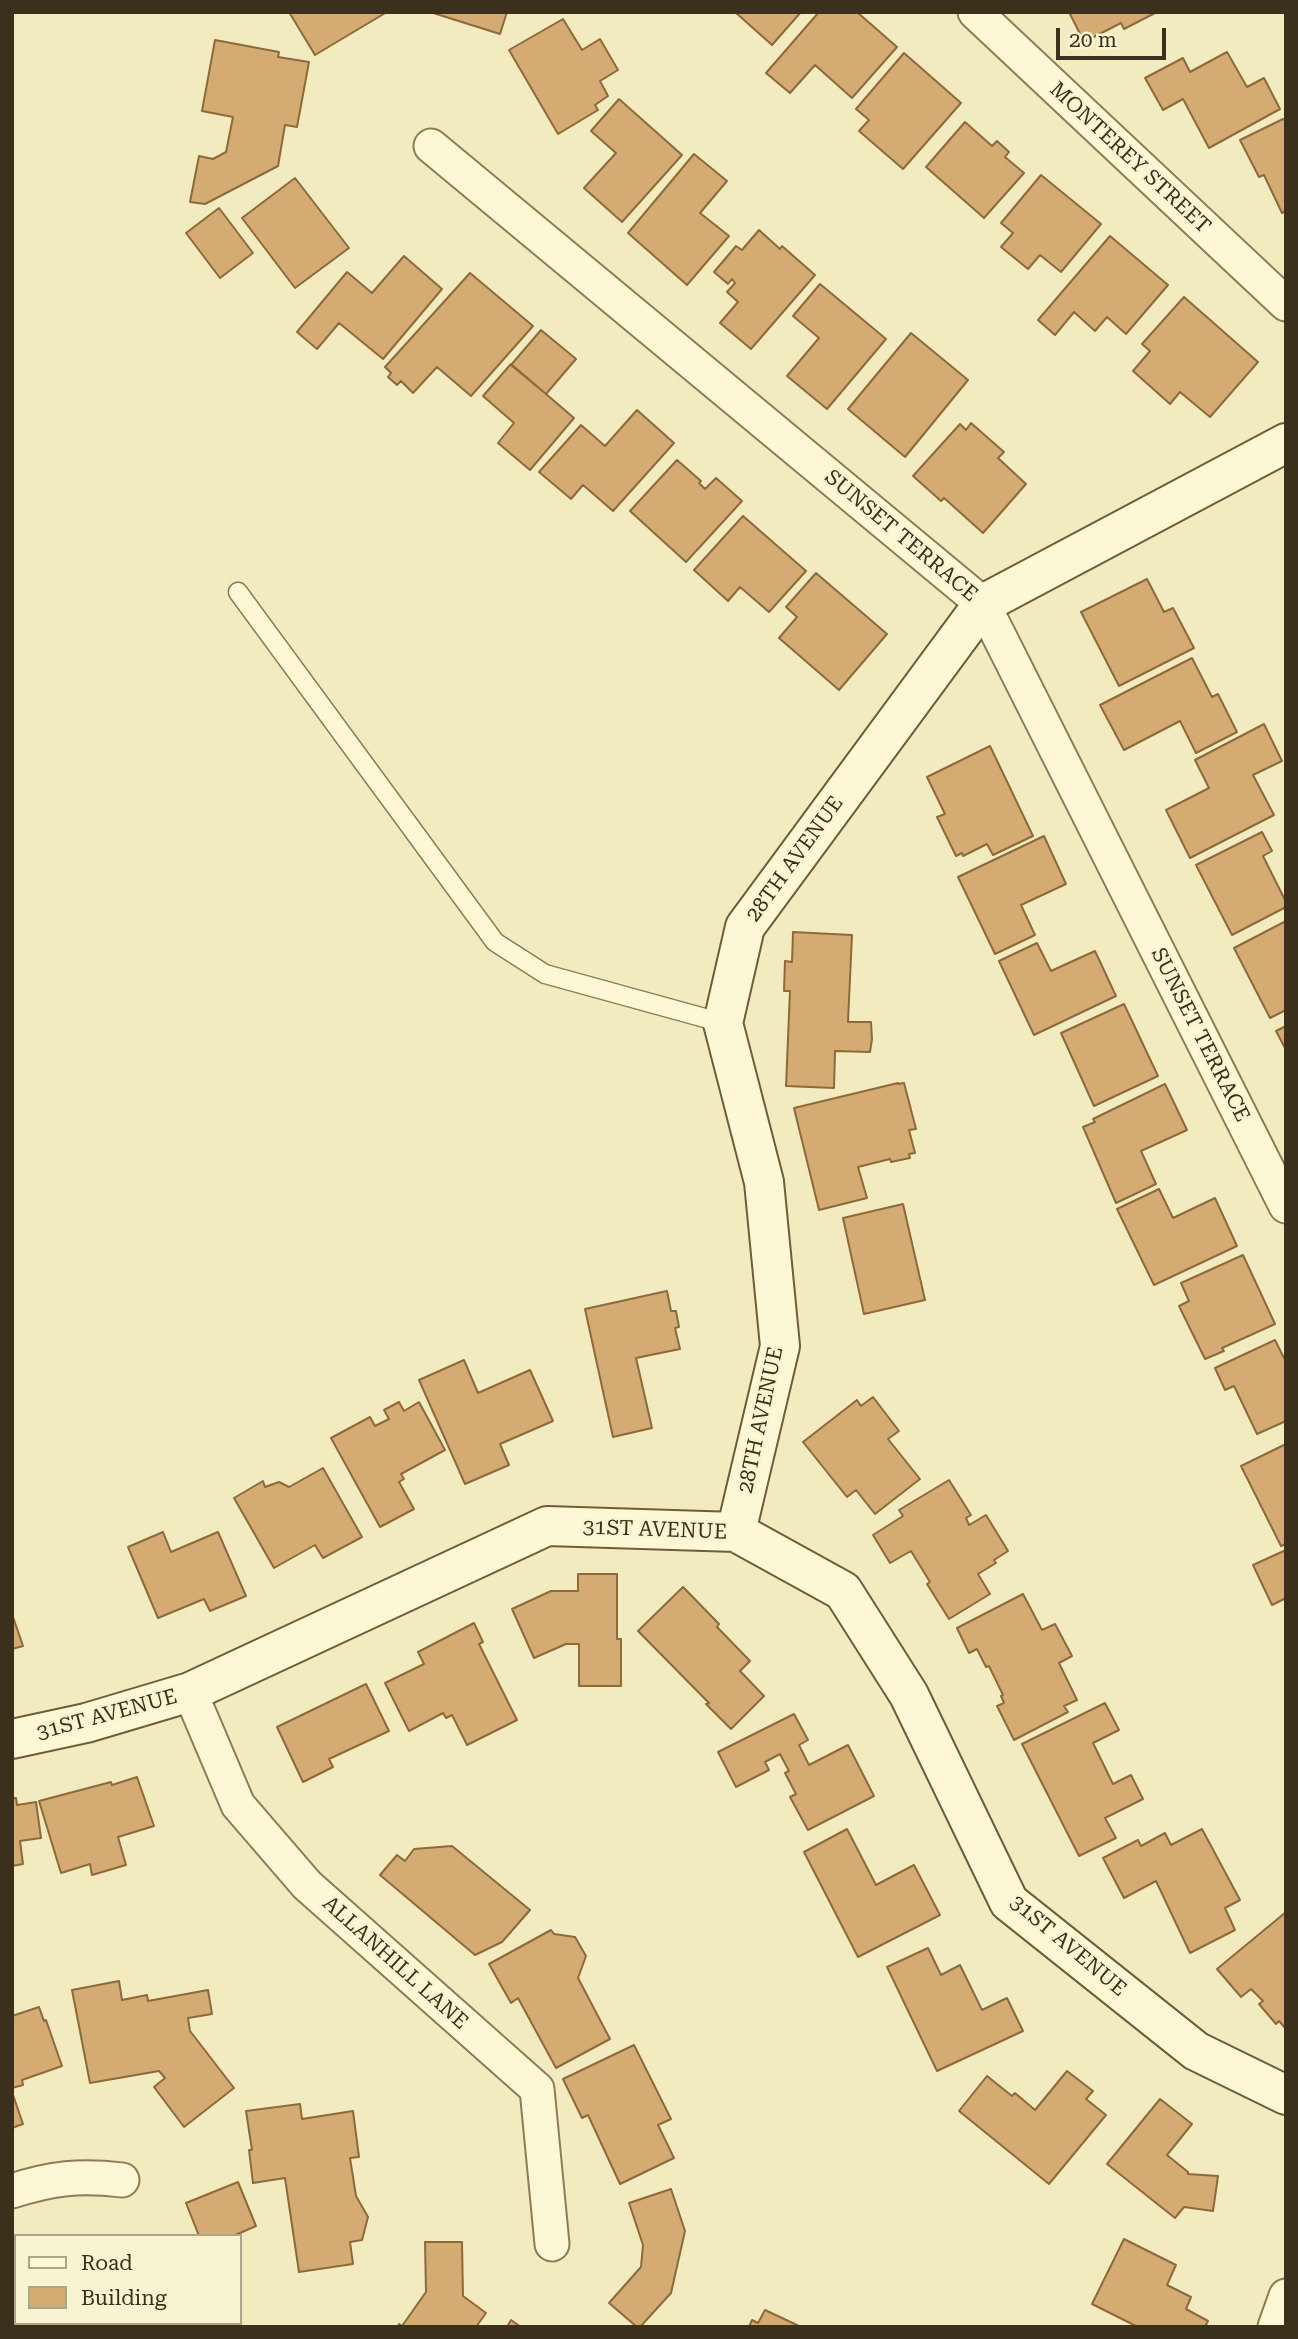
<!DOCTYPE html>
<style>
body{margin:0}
#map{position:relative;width:1298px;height:2339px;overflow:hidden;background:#f2ebc0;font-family:"Roboto Serif",serif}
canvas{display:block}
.frame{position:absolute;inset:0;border:14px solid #3b301c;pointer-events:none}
.legend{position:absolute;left:14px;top:2234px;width:228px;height:91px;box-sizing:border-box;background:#f8f4d1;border:2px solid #aca689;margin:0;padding:9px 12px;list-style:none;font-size:21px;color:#3b301c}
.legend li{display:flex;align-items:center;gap:14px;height:35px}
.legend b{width:35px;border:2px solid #aca689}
.scale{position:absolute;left:1056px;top:28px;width:110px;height:32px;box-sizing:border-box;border:4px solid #3b301c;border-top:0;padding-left:9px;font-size:21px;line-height:24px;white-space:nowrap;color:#3b301c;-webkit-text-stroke:5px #f8f4d1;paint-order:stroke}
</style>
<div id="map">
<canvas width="1298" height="2339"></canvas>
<div class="frame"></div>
<ul class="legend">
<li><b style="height:9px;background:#fcf7d4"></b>Road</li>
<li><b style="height:19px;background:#d3ab73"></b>Building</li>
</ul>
<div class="scale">20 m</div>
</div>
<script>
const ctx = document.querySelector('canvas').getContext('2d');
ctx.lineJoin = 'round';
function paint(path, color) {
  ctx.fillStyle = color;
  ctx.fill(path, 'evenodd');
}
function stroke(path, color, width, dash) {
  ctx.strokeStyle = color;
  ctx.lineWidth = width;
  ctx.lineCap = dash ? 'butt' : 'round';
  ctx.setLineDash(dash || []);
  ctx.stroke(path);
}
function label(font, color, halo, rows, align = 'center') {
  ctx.font = font + ' "Roboto Serif",serif';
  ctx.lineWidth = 5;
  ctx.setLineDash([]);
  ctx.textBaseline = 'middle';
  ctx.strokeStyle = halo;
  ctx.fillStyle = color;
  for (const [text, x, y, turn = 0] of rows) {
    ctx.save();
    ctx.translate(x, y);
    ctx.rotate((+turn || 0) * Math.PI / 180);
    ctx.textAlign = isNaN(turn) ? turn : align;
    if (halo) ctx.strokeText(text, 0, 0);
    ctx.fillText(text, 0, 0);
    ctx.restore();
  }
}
const building = new Path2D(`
 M 289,12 L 387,12 L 315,55 Z
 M 430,12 L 507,12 L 500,34 Z
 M 735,12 L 801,12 L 772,45 Z
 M 819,12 L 857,12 L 897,47 L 852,98 L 815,65 L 790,93 L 766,73 Z
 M 1069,12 L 1157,12 L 1124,29 L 1121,23 L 1084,42 Z
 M 563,19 L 582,50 L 600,39 L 618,70 L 600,81 L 608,96 L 595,105 L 598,110 L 558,134 L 509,50 Z
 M 215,40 L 279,52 L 278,57 L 309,62 L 297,127 L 285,125 L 278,166 L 205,204 L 190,202 L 199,156 L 213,159 L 226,152 L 233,117 L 202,111 Z
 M 1227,52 L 1247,87 L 1264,78 L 1280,109 L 1209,148 L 1183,99 L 1163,110 L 1145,78 L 1183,58 L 1190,72 Z
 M 904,53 L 961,103 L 903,169 L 859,131 L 869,120 L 856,109 Z
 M 619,99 L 682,155 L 622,222 L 584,188 L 616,153 L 591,131 Z
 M 1283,119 L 1286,121 L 1286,211 L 1282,213 L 1264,175 L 1259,177 L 1240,140 Z
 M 965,122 L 992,146 L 997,141 L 1009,152 L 1005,157 L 1024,173 L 984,218 L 926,167 Z
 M 694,154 L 727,181 L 700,213 L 729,236 L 687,285 L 628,233 Z
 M 1041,175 L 1101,224 L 1061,272 L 1040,255 L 1028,269 L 1001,247 L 1013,233 L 1001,223 Z
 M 295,178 L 349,248 L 295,288 L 242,218 Z
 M 219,208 L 253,253 L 220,278 L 186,233 Z
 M 759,230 L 780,249 L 782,246 L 815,275 L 751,349 L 720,323 L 738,302 L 727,292 L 735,283 L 732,279 L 728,284 L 714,272 L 736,246 L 742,250 Z
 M 1110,236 L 1168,285 L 1126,334 L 1107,317 L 1095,331 L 1074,312 L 1055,335 L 1038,320 Z
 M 404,256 L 442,289 L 383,359 L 339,323 L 317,349 L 297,332 L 347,272 L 372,293 Z
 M 470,273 L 533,326 L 471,396 L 437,367 L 413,393 L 401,381 L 397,385 L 388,377 L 391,373 L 385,367 Z
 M 820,284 L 886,339 L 827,409 L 787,376 L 819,338 L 793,316 Z
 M 1184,297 L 1258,362 L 1210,417 L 1180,392 L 1170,404 L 1133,371 L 1150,351 L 1142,344 Z
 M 541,330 L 576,359 L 546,394 L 511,365 Z
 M 911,333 L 968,380 L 905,457 L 848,409 Z
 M 511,364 L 574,418 L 530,470 L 498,443 L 514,423 L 483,396 Z
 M 637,410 L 674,443 L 613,511 L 583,485 L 571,499 L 539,472 L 581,425 L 605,446 Z
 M 971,423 L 1004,452 L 998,458 L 1026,484 L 983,533 L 944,498 L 941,501 L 913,476 L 960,424 L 966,430 Z
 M 677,460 L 701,481 L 699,483 L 705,489 L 716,478 L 742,501 L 686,562 L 630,511 Z
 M 743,516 L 806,571 L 769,612 L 740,587 L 728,601 L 694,570 Z
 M 816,573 L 887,634 L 839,690 L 779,638 L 797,617 L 786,607 Z
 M 1147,579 L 1164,612 L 1173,608 L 1194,648 L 1119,686 L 1081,612 Z
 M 1192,658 L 1212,697 L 1218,694 L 1237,732 L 1196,753 L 1180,721 L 1124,750 L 1100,705 Z
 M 1264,724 L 1282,761 L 1253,775 L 1274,815 L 1190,858 L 1166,810 L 1209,788 L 1195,760 Z
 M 990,746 L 1033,836 L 993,855 L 987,844 L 963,856 L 962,853 L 956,856 L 937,817 L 945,814 L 927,777 Z
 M 1262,832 L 1272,851 L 1263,856 L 1286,902 L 1286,907 L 1232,935 L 1196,865 Z
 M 1044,836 L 1066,884 L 1021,905 L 1035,935 L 995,954 L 958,877 Z
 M 1286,921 L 1286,1010 L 1270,1018 L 1234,948 Z
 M 793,932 L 852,935 L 848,1022 L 871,1022 L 872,1039 L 870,1052 L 835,1051 L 834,1088 L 786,1086 L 790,991 L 784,991 L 785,961 L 792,962 Z
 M 1037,943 L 1051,971 L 1095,951 L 1116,996 L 1034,1035 L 999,961 Z
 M 1124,1004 L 1158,1076 L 1094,1106 L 1061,1033 Z
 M 1286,1026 L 1286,1050 L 1276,1031 Z
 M 898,1083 L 898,1084 L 904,1083 L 916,1129 L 909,1130 L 915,1153 L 909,1154 L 910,1158 L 891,1162 L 890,1159 L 858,1167 L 867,1198 L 819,1210 L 794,1108 Z
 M 1165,1084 L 1187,1130 L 1141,1151 L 1156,1184 L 1116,1203 L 1083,1127 L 1095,1122 L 1093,1119 Z
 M 1159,1189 L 1173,1218 L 1215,1198 L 1237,1246 L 1154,1285 L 1117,1209 Z
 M 903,1204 L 925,1300 L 864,1314 L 843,1218 Z
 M 1243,1255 L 1275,1324 L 1222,1348 L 1224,1351 L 1205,1359 L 1179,1306 L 1189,1301 L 1181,1283 Z
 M 667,1291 L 671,1311 L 676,1311 L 679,1327 L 675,1328 L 680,1349 L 636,1358 L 652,1428 L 613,1437 L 585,1309 Z
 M 1275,1340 L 1284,1358 L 1286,1357 L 1286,1421 L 1257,1434 L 1234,1386 L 1225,1390 L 1215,1368 Z
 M 464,1360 L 478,1393 L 530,1370 L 553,1421 L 500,1444 L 509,1465 L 465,1484 L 419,1380 Z
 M 873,1397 L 899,1431 L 888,1439 L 920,1479 L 875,1514 L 856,1490 L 847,1497 L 803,1442 L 857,1400 L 861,1406 Z
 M 399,1402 L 404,1411 L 419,1402 L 445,1450 L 401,1474 L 404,1479 L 399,1482 L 414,1509 L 380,1527 L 331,1438 L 370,1417 L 375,1426 L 389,1419 L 384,1410 Z
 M 1286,1444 L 1286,1544 L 1281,1546 L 1241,1466 Z
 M 323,1468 L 362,1537 L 323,1558 L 315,1545 L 274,1568 L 234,1498 L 263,1481 L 265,1487 L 279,1482 L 289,1487 Z
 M 949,1480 L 971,1515 L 966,1518 L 969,1525 L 986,1515 L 1008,1551 L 994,1560 L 996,1563 L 978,1574 L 990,1594 L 949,1619 L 927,1584 L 930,1582 L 911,1551 L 890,1563 L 873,1535 L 903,1516 L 899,1510 Z
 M 163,1532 L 171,1552 L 218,1532 L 246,1596 L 210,1611 L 204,1599 L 158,1618 L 128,1547 Z
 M 1286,1550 L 1286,1598 L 1272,1605 L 1253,1565 Z
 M 578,1574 L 617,1574 L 617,1639 L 621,1639 L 621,1686 L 579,1686 L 579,1644 L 566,1644 L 534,1658 L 512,1609 L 551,1591 L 578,1591 Z
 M 683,1587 L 719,1624 L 717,1627 L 750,1661 L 740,1671 L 764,1696 L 731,1729 L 706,1704 L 709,1703 L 638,1631 Z
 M 1023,1594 L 1042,1630 L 1055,1624 L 1072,1656 L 1059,1663 L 1077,1700 L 1064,1706 L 1068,1712 L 1014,1740 L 997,1706 L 1004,1703 L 1001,1696 L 1003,1695 L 989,1666 L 986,1667 L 977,1649 L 969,1653 L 957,1628 Z
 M 12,1614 L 23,1646 L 12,1649 Z
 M 474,1623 L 483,1642 L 479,1644 L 517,1720 L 467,1745 L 452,1715 L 446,1718 L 443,1713 L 409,1731 L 385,1683 L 424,1664 L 418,1652 Z
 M 366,1684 L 389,1731 L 329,1759 L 333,1767 L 303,1782 L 277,1727 Z
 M 1105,1703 L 1119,1730 L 1093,1743 L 1113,1784 L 1131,1775 L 1143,1799 L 1105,1818 L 1116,1838 L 1079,1856 L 1022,1744 Z
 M 794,1714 L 808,1740 L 799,1745 L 809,1765 L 848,1745 L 874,1796 L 808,1830 L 790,1797 L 796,1794 L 785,1773 L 789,1771 L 780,1754 L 765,1762 L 769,1770 L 736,1787 L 718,1752 Z
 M 137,1777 L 154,1826 L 118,1837 L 126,1865 L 92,1875 L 90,1864 L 61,1873 L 39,1801 L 111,1782 L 112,1785 Z
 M 12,1798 L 16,1798 L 17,1805 L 36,1802 L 41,1838 L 20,1841 L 23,1864 L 12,1866 Z
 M 847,1829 L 876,1885 L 914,1865 L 940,1915 L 858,1957 L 804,1852 Z
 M 1202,1829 L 1240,1900 L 1225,1908 L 1235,1930 L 1190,1953 L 1156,1881 L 1124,1898 L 1103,1858 L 1138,1840 L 1141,1846 L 1165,1833 L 1171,1845 Z
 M 452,1846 L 530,1910 L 502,1942 L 475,1955 L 380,1875 L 397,1855 L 405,1861 L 414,1849 Z
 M 1286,1912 L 1286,2029 L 1279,2021 L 1276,2024 L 1259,2004 L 1263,2001 L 1251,1989 L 1241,1997 L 1217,1969 Z
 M 551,1930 L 554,1934 L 575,1937 L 586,1956 L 578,1978 L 610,2039 L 556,2068 L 518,1998 L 511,2003 L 489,1964 Z
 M 928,1948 L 941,1975 L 960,1965 L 982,2010 L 1007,1998 L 1023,2031 L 937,2071 L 887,1967 Z
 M 119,1981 L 122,2000 L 147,1995 L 148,2001 L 208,1990 L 212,2014 L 188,2018 L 190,2031 L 234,2088 L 184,2127 L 154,2087 L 165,2078 L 159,2071 L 90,2083 L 72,1990 Z
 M 39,2007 L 44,2021 L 46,2020 L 62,2066 L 22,2080 L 23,2085 L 12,2088 L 12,2016 Z
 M 634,2045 L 671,2119 L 658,2125 L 674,2158 L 620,2184 L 588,2115 L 582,2118 L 563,2079 Z
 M 1067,2071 L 1093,2091 L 1086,2099 L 1106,2115 L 1049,2184 L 959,2111 L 987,2076 L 1012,2096 L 1015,2093 L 1035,2110 Z
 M 12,2092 L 23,2124 L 12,2128 Z
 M 1160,2099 L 1192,2124 L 1167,2155 L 1188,2172 L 1188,2174 L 1218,2176 L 1213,2211 L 1184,2207 L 1175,2218 L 1107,2164 Z
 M 300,2104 L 302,2119 L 353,2111 L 359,2157 L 350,2158 L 356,2196 L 368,2217 L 362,2240 L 350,2242 L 353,2264 L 299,2272 L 285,2178 L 253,2183 L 249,2150 L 252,2150 L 246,2111 Z
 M 238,2182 L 256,2226 L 233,2236 L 199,2236 L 186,2203 Z
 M 671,2189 L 685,2231 L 671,2293 L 640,2327 L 637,2327 L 609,2303 L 641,2267 L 643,2245 L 629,2203 Z
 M 1124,2239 L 1176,2265 L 1167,2285 L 1191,2297 L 1186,2309 L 1208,2321 L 1205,2327 L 1138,2327 L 1092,2304 Z
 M 425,2242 L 462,2242 L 463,2296 L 486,2313 L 476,2327 L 398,2327 L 399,2324 L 402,2326 L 426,2292 Z
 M 16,2289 L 16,2323 L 66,2323 L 67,2327 L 12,2327 L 12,2291 Z
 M 765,2310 L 799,2326 L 749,2327 L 752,2320 L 758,2323 Z
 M 511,2320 L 521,2327 L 507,2327 Z
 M 114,2323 L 191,2323 L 188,2327 L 118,2327 Z`);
paint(building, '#d3ab73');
stroke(building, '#8e693a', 2);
const lane = new Path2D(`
 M 238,592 L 495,942 L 545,974 L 723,1023`);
const street = new Path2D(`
 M 975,12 L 1286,304
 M 431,146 L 983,604 L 1286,1206
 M 190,1692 L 238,1805 L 307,1885 L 537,2089 L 552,2244
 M 12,2191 C 52,2178 80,2175 122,2180
 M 1275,2327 L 1286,2296`);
const secondary = new Path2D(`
 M 736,1532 L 780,1346 L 764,1182 L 723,1023 L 745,927 L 983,604 L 1286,443
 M 12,1739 L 86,1723 L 190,1692 L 547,1526 L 736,1532 L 843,1591 L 909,1695 L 1009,1902 L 1196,2051 L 1286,2095`);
stroke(lane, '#8d7c56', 21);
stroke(street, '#8d7c56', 37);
stroke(secondary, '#6f5d3a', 42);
stroke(lane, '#fcf7d4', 18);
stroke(street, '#fcf7d4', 33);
stroke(secondary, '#fcf7d4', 38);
label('21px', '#3b301c', '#f8f4d1', [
 ["MONTEREY STREET",1130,158,43],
 ["SUNSET TERRACE",901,536,40],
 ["28TH AVENUE",795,859,-54],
 ["SUNSET TERRACE",1200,1035,63],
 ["28TH AVENUE",761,1420,-78],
 ["31ST AVENUE",655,1530,2],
 ["31ST AVENUE",107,1715,-15],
 ["31ST AVENUE",1068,1946,40],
 ["ALLANHILL LANE",395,1963,42]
]);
</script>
